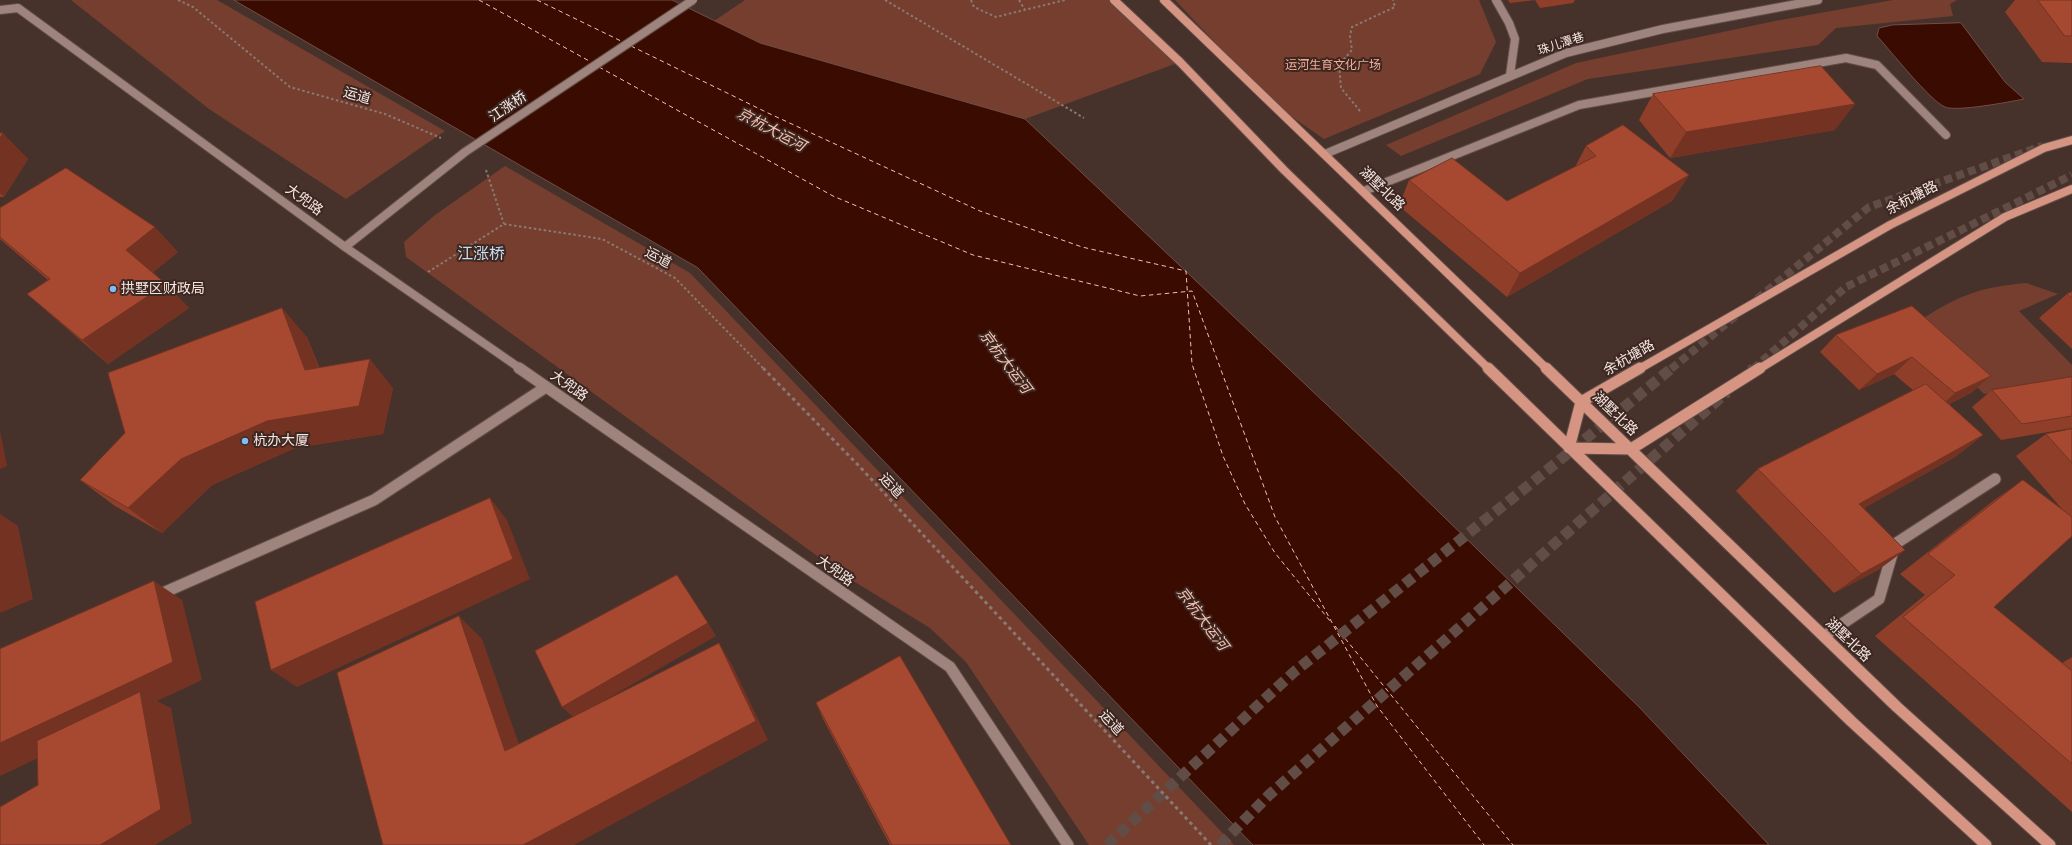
<!DOCTYPE html>
<meta charset="utf-8">
<style>
body{margin:0}
canvas{display:block;background:#47312b}
</style>
<canvas width="2072" height="845"></canvas>
<script>
const ctx = document.querySelector('canvas').getContext('2d');
ctx.lineJoin = 'round';
function paint(path, color) {
  ctx.fillStyle = color;
  ctx.fill(path, 'evenodd');
}
function stroke(path, color, width, dash) {
  ctx.strokeStyle = color;
  ctx.lineWidth = width;
  ctx.lineCap = dash ? 'butt' : 'round';
  ctx.setLineDash(dash || []);
  ctx.stroke(path);
}
function label(font, color, halo, rows, align = 'center') {
  ctx.font = font + ' Cabin,"Noto Sans SC",sans-serif';
  ctx.lineWidth = 4;
  ctx.setLineDash([]);
  ctx.textBaseline = 'middle';
  ctx.strokeStyle = halo;
  ctx.fillStyle = color;
  for (const [text, x, y, turn = 0] of rows) {
    ctx.save();
    ctx.translate(x, y);
    ctx.rotate((+turn || 0) * Math.PI / 180);
    ctx.textAlign = isNaN(turn) ? turn : align;
    if (halo) ctx.strokeText(text, 0, 0);
    ctx.fillText(text, 0, 0);
    ctx.restore();
  }
}
paint(new Path2D(`
 M 71,0 L 217,0 L 445,131 L 346,199 L 209,109 Z
 M 745,0 L 1114,0 L 1180,62 L 1025,119 L 760,43 L 714,21 Z
 M 1175,0 L 1479,0 L 1496,42 L 1480,74 L 1324,139 L 1272,103 Z
 M 1893,0 L 1957,0 L 1950,4 L 1953,16 L 1836,28 L 1818,45 L 1588,79 L 1401,156 L 1386,145 L 1576,63 L 1775,21 Z
 M 505,166 L 690,273 L 1234,845 L 1089,845 L 966,662 L 930,628 L 842,574 L 406,257 L 404,242 L 435,215 Z
 M 2026,283 L 2058,294 L 2019,311 L 2072,365 L 2072,381 L 1984,394 L 1923,331 L 1922,319 C 1960,295 1981,287 2026,283 Z`), '#753e2f');
const water = new Path2D(`
 M 234,0 L 672,0 L 760,43 L 1025,119 L 1401,475 L 1639,707 L 1769,845 L 1253,845 L 698,268 Z
 M 1961,23 L 2005,82 L 2024,99 C 2009,102 1956,112 1945,107 C 1930,101 1890,50 1877,36 L 1879,28 L 1892,25 Z`);
paint(water, '#3a0b01');
stroke(water, '#724d44', 1);
stroke(new Path2D(`
 M 479,0 L 591,62
 M 537,0 L 623,42
 M 631,46 L 768,113 L 980,211 L 1082,247 L 1186,271 L 1192,364 L 1223,456 L 1245,504 L 1275,553 L 1330,621
 M 599,67 L 833,196 L 973,255 L 1140,296 L 1192,291 L 1275,517 L 1377,706 L 1484,845
 M 1335,626 L 1513,845`), '#f4c0b1', 1, [4.5, 3.5]);
stroke(new Path2D(`
 M 1757,299 L 1869,207 L 2042,146
 M 1671,369 L 1737,315
 M 1753,369 L 1846,287 L 2072,175`), '#614c46', 8, [8, 4.5]);
stroke(new Path2D(`
 M 1751,371 L 1754,368
 M 1107,845 L 1294,672 L 1534,481 L 1672,368
 M 1220,845 L 1269,795 L 1727,392`), '#614c46', 11, [11, 5.5]);
const minorFar1 = new Path2D(`
 M 1496,0 L 1509,23 L 1515,39 L 1510,75
 M 0,10 L 18,8 L 345,247 L 521,369
 M 1325,154 L 1566,53 L 1663,29 L 1818,0
 M 1364,191 L 1579,105 L 1846,58 L 1877,65 L 1946,135
 M 345,247 L 465,152`);
const minor = new Path2D(`
 M 519,368 L 950,667 L 1068,845
 M 156,596 L 374,500 L 546,387
 M 1824,636 L 1879,599 L 1895,544 L 1995,479`);
const majorFar1 = new Path2D(`
 M 1114,0 L 1180,62 L 1284,170 L 1489,369
 M 1164,0 L 1547,369
 M 1639,369 L 1890,225 L 2044,148 L 2072,140
 M 1759,369 L 2005,217 L 2072,189`);
const major = new Path2D(`
 M 1488,368 L 1851,721 L 1986,845
 M 1546,368 L 1897,707 L 2050,845
 M 1640,368 L 1581,402 L 1569,448 L 1631,449 L 1760,368`);
stroke(minorFar1, '#614e49', 10);
stroke(minor, '#614e49', 13);
stroke(majorFar1, '#614e49', 10);
stroke(major, '#614e49', 13);
stroke(new Path2D(`
 M 178,0 L 193,7 L 290,87 L 385,114 L 441,138
 M 885,0 L 1084,118
 M 971,0 L 974,7 L 996,17 L 1065,0
 M 1019,0 L 1025,10
 M 1360,111 L 1341,88 L 1339,65 L 1352,50 L 1350,36 L 1352,27 L 1395,7 L 1393,0
 M 486,170 L 504,224
 M 428,272 L 504,224 L 602,239 L 675,278 L 764,369`), '#8b7872', 2, [2.5, 2.5]);
stroke(new Path2D(`
 M 763,368 L 860,467 L 1211,845`), '#8b7872', 3, [3.5, 3.5]);
stroke(minorFar1, '#9e847d', 8);
stroke(minor, '#9e847d', 11);
stroke(majorFar1, '#d69482', 8);
stroke(major, '#d69482', 11);
const minorBridge = new Path2D(`
 M 465,152 L 693,0`);
stroke(minorBridge, '#614e49', 10, []);
stroke(minorBridge, '#9e847d', 8);
paint(new Path2D(`
 M 1508,0 L 1575,0 L 1573,3 L 1540,8 L 1535,0 L 1510,3 Z
 M 2015,0 L 2072,0 L 2072,63 L 2042,62 L 2005,12 Z
 M 1653,94 L 1835,130 L 1670,158 L 1639,120 Z
 M 0,133 L 28,159 L 4,197 L 0,197 Z
 M 1586,146 L 1689,175 L 1672,201 L 1507,297 L 1399,206 L 1409,180 L 1507,201 L 1575,167 Z
 M 0,208 L 178,252 L 153,272 L 189,308 L 108,364 L 27,294 L 48,280 L 0,239 Z
 M 2072,292 L 2072,349 L 2039,318 L 2067,294 Z
 M 1836,335 L 1991,376 L 1971,393 L 1949,404 L 1983,435 L 1955,457 L 1864,508 L 1905,550 L 1878,570 L 1834,593 L 1736,491 L 1758,469 L 1914,391 L 1894,374 L 1859,390 L 1820,352 Z
 M 307,337 L 319,367 L 393,388 L 383,434 L 295,448 L 212,485 L 162,533 L 115,506 L 80,480 Z
 M 2072,377 L 2072,428 L 2001,440 L 1972,407 L 1992,390 Z
 M 2072,429 L 2072,536 L 1994,607 L 2062,663 L 2072,657 L 2072,812 L 1875,636 L 1925,595 L 1900,574 L 1993,501 L 2023,480 L 2062,509 L 2016,456 L 2046,434 Z
 M 816,703 L 1011,845 L 890,845 L 823,719 Z`), '#8f3f29');
paint(new Path2D(`
 M 1855,104 L 1835,130 L 1670,158 L 1686,132 Z
 M 3,133 L 28,159 L 4,197 L 0,193 L 0,138 Z
 M 1689,175 L 1672,201 L 1507,297 L 1520,273 Z
 M 155,227 L 178,252 L 150,274 L 126,250 Z
 M 166,284 L 189,308 L 108,364 L 82,340 Z
 M 282,308 L 307,337 L 330,398 L 305,370 Z
 M 1912,357 L 1894,374 L 1859,390 L 1877,374 Z
 M 370,359 L 393,388 L 383,434 L 295,448 L 212,485 L 162,533 L 128,508 L 181,459 Z
 M 1991,376 L 1971,393 L 1936,410 L 1955,393 Z
 M 0,431 L 7,466 L 0,469 Z
 M 1983,435 L 1955,457 L 1834,525 L 1859,504 Z
 M 490,498 L 507,520 L 530,579 L 297,687 L 271,670 Z
 M 0,514 L 18,526 L 33,599 L 0,613 Z
 M 1905,550 L 1878,570 L 1834,593 L 1861,574 Z
 M 154,581 L 182,600 L 202,680 L 157,701 L 171,708 L 192,823 L 155,845 L 100,845 L 143,708 L 0,776 L 0,743 Z
 M 459,616 L 482,639 L 528,770 L 505,751 Z
 M 708,623 L 716,636 L 574,718 L 562,707 Z
 M 719,643 L 732,665 L 768,740 L 574,845 L 523,845 Z`), '#743322');
const building = new Path2D(`
 M 2038,0 L 2072,0 L 2072,36 L 2065,36 Z
 M 1821,66 L 1855,104 L 1686,132 L 1653,94 Z
 M 1623,125 L 1689,175 L 1520,273 L 1409,180 L 1452,158 L 1507,201 L 1596,156 L 1586,146 Z
 M 0,133 L 3,133 L 0,138 Z
 M 66,168 L 155,227 L 126,250 L 166,284 L 82,340 L 27,294 L 50,279 L 0,237 L 0,208 Z
 M 2072,292 L 2072,298 L 2067,294 Z
 M 1912,306 L 1991,376 L 1955,393 L 1912,357 L 1877,374 L 1836,335 Z
 M 282,308 L 305,370 L 370,359 L 359,406 L 267,421 L 181,459 L 128,508 L 80,480 L 125,433 L 108,373 Z
 M 2072,377 L 2072,416 L 2022,424 L 1992,390 Z
 M 1926,384 L 1983,435 L 1859,504 L 1905,550 L 1861,574 L 1758,469 Z
 M 2072,429 L 2072,463 L 2046,434 Z
 M 2023,480 L 2072,517 L 2072,536 L 1994,607 L 2072,671 L 2072,764 L 1903,617 L 1955,575 L 1928,554 Z
 M 490,498 L 513,559 L 271,670 L 255,602 Z
 M 677,575 L 708,623 L 562,707 L 535,651 Z
 M 154,581 L 173,662 L 0,743 L 0,649 Z
 M 459,616 L 505,751 L 719,643 L 756,721 L 523,845 L 383,845 L 337,673 Z
 M 900,656 L 1011,845 L 892,845 L 816,703 Z
 M 140,692 L 161,809 L 100,845 L 0,845 L 0,807 L 38,785 L 37,741 Z`);
paint(building, '#a64930');
stroke(building, '#743322', 1);
for (const [x, y, r, color] of [
 [113,289,4,"#7cbef9"],
 [245,441,4,"#7cbef9"]
]) {
  const dot = new Path2D();
  dot.arc(x, y, r, 0, 2 * Math.PI);
  ctx.fillStyle = color;
  ctx.fill(dot);
  stroke(dot, '#3d2721', 1.5);
}
label('12px', '#f5e6e2', '#3d2721', [
 ["珠儿潭巷",1561,44,-18]
]);
label('12px', '#f8ac97', '#3d2721', [
 ["运河生育文化广场",1333,65]
]);
label('14px', '#f5e6e2', '#3d2721', [
 ["运道",357,96,16],
 ["江涨桥",508,107,-34],
 ["湖墅北路",1382,189,44],
 ["余杭塘路",1912,198,-27],
 ["大兜路",304,200,36],
 ["运道",658,258,28],
 ["余杭塘路",1629,358,-30],
 ["大兜路",569,386,35],
 ["湖墅北路",1615,414,44],
 ["运道",891,486,47],
 ["大兜路",835,571,35],
 ["湖墅北路",1848,640,44],
 ["运道",1111,723,47]
]);
label('14px', '#f5e6e2', '#3d2721', [
 ["拱墅区财政局",121,289],
 ["杭办大厦",253,441]
], 'left');
label('italic 15px', '#f4c0b1', '#3d2721', [
 ["京杭大运河",771,130,28],
 ["京杭大运河",1005,362,53],
 ["京杭大运河",1202,619,53]
]);
label('16px', '#c5ddf3', '#3d2721', [
 ["江涨桥",481,254]
]);
</script>
